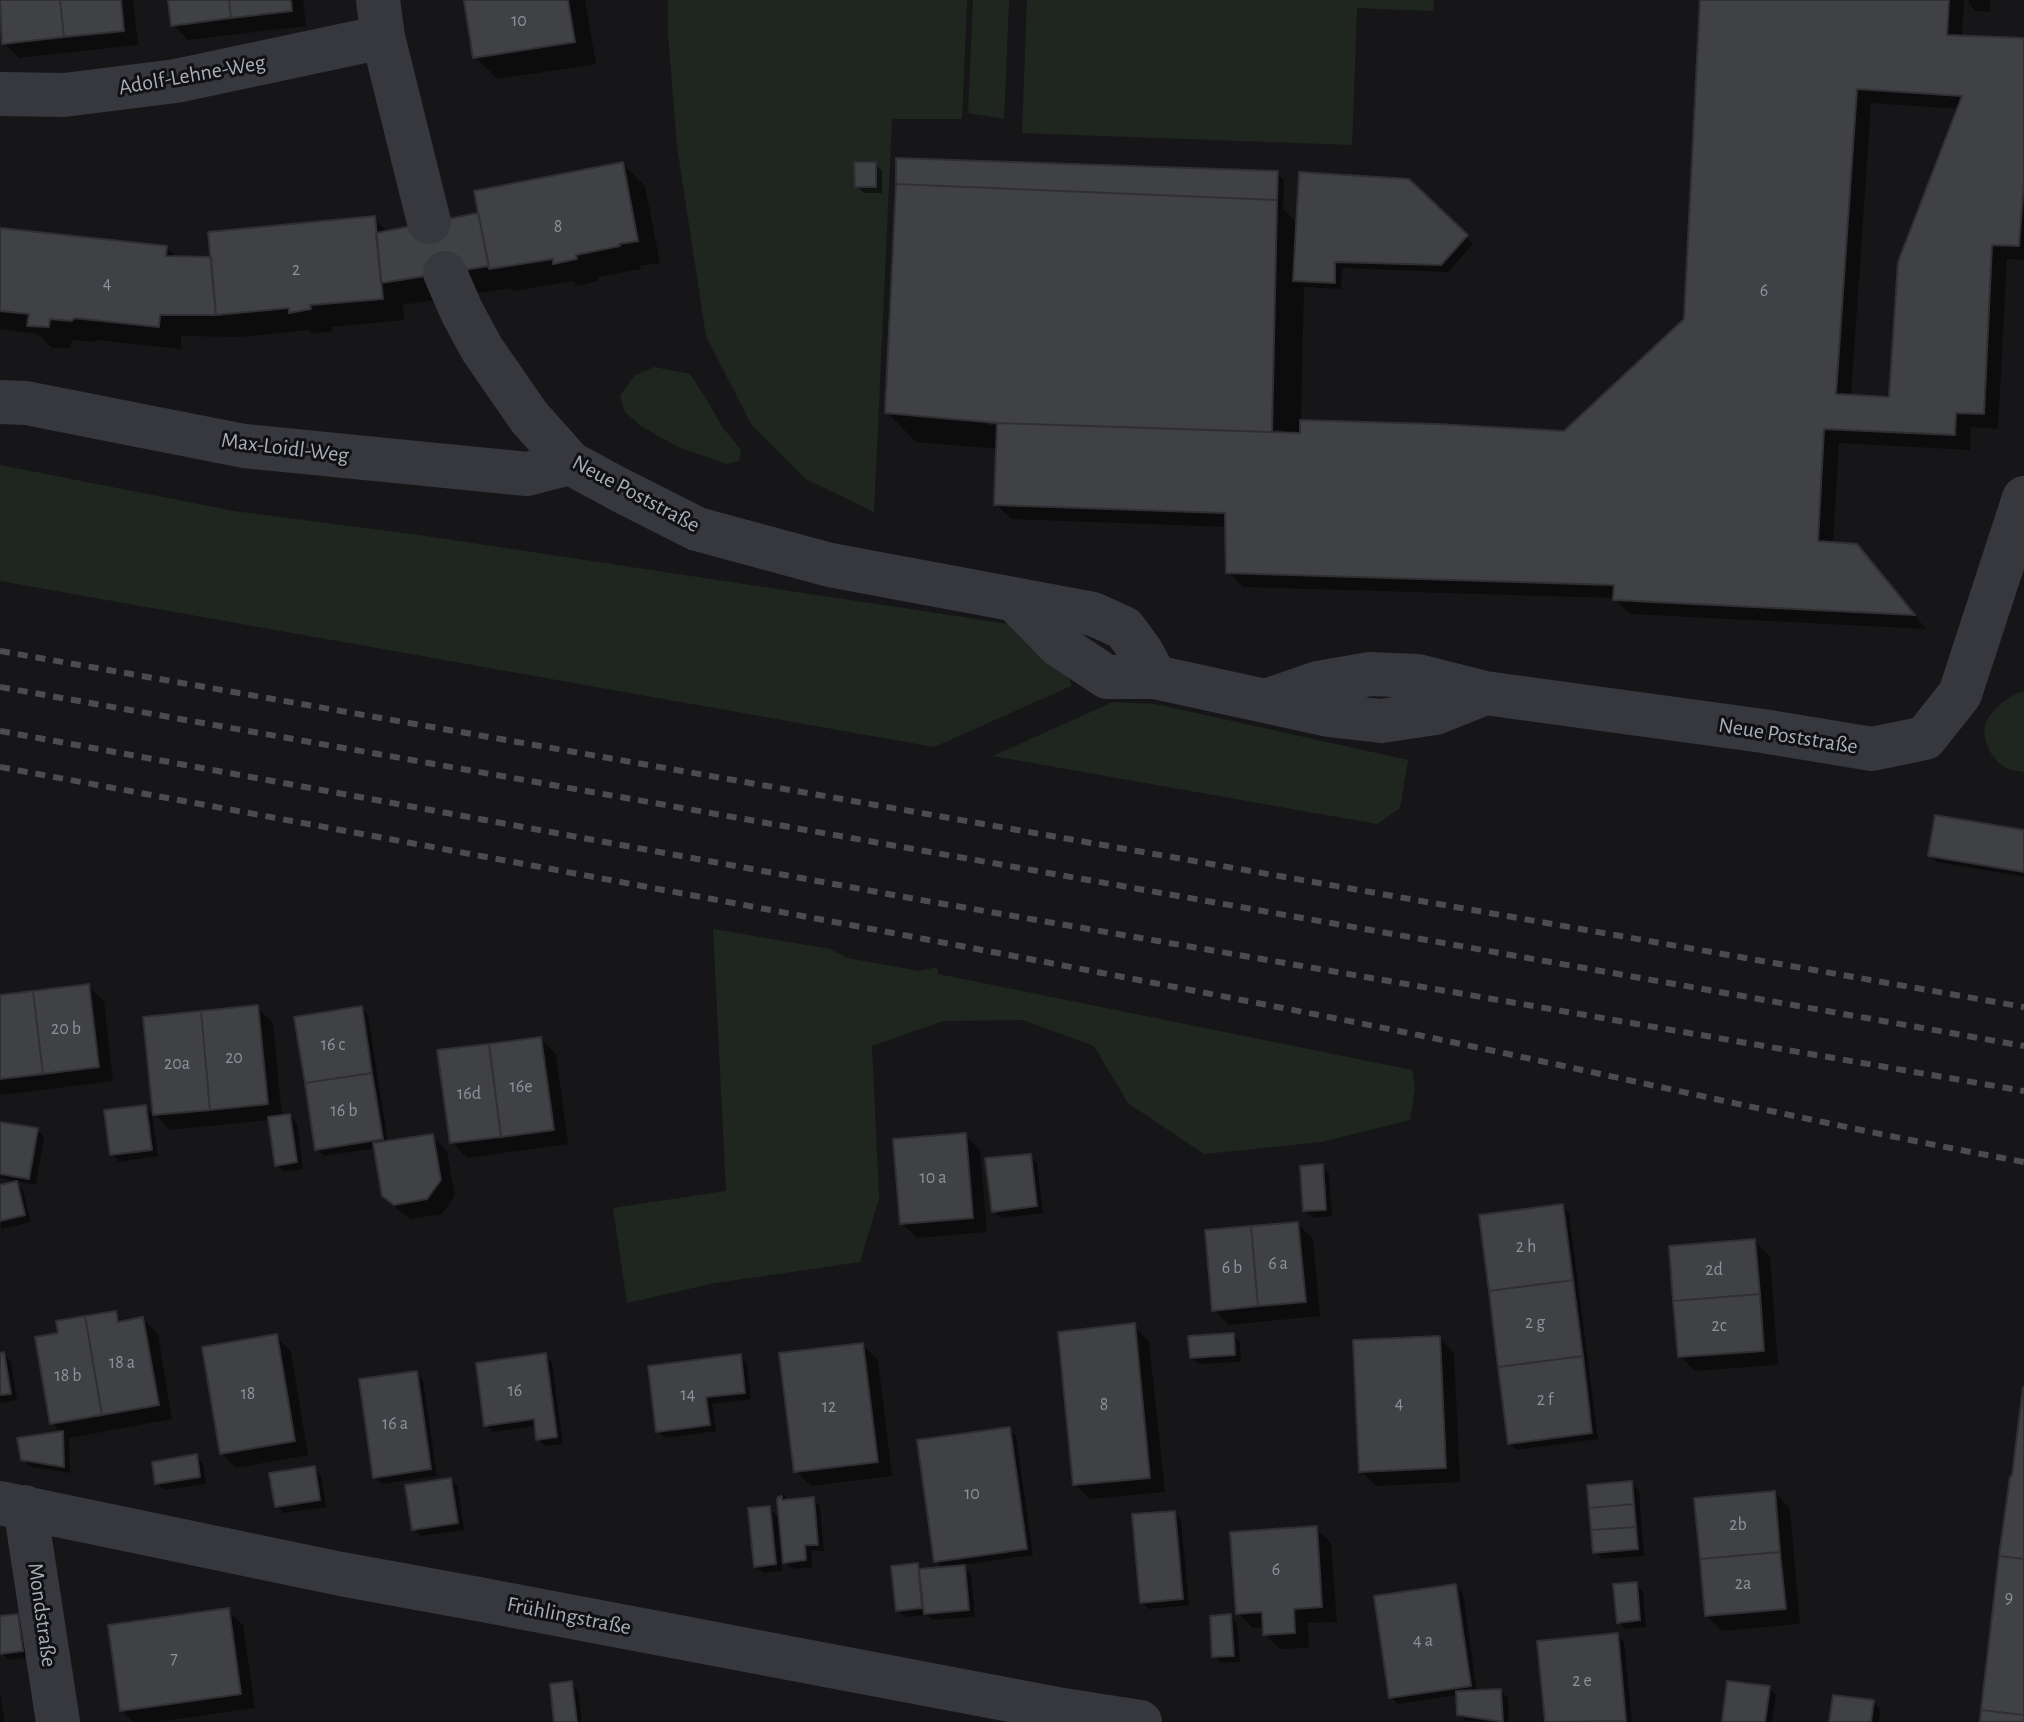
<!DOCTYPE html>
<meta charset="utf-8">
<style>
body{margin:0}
canvas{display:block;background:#161618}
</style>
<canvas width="2024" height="1722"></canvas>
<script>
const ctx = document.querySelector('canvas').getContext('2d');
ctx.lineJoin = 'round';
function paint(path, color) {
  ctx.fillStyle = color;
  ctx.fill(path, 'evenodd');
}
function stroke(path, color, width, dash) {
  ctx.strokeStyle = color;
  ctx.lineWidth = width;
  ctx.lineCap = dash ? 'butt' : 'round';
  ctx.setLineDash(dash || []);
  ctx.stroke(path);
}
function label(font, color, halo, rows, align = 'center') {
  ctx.font = font + ' "Alegreya Sans",sans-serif';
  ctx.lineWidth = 6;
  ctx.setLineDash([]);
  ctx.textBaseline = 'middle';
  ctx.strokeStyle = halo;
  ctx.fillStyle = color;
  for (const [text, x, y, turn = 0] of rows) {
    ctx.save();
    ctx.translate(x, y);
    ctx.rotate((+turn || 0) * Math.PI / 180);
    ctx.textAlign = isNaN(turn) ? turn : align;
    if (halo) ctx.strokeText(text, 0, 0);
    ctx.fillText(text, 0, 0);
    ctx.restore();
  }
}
paint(new Path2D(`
 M 668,0 L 967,0 L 962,119 L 892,119 L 874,512 L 806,479 L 751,424 L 706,336 L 677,146 L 668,34 Z
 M 973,0 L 1009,0 L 1004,119 L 968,113 Z
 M 1027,0 L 1434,0 L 1433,11 L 1357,8 L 1352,145 L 1022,133 Z
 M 654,367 L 690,374 L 705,397 L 723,428 L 741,450 L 739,461 L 726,464 L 676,446 L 641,426 L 625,412 L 620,396 L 634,376 Z
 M 0,465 L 234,511 L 419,535 L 1009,624 L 1066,663 L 1071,686 L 934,747 L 0,581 Z
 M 2024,691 L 2024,772 C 2020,771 2015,771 2011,770 C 1994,765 1980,740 1986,723 C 1991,709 2010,695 2024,691 Z
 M 1113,702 L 1155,704 L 1408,760 L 1400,808 L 1377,824 L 993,756 Z
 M 713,929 L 830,949 L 847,958 L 920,971 L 937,967 L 938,974 L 1412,1070 L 1415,1089 L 1410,1120 L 1321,1142 L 1204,1154 L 1128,1103 L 1094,1046 L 1023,1020 L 943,1021 L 872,1046 L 879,1198 L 860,1262 L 715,1283 L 627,1303 L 613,1208 L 726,1191 Z`), '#1e261f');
paint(new Path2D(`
 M 0,0 L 133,0 L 138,45 L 19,58 L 4,43 Z
 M 170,0 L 303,0 L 306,26 L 188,40 L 173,25 Z
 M 466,0 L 585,0 L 596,64 L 498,79 L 475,57 Z
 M 1702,0 L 1964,0 L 1962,37 L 2024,40 L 2024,260 L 2007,259 L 1998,429 L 1971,427 L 1970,450 L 1839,443 L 1833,544 L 1856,546 L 1872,561 L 1926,629 L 1630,614 L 1614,598 L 1243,587 L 1228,572 L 1227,527 L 1011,519 L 996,504 L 998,449 L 916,442 L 887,412 L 1277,173 L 1284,180 L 1283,209 L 1298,224 L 1408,181 L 1473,244 L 1448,272 L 1342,268 L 1341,289 L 1304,287 L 1301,422 L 1564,433 L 1686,320 ZM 1871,103 L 1959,109 L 1890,399 L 1851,397 ZM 987,421 L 1282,430 L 1282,434 L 987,425 Z
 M 1969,0 L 1990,0 L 1990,12 L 1976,11 L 1969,4 Z
 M 623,164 L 645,186 L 660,263 L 640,266 L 641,269 L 597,277 L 598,281 L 578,286 L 573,281 L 514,291 L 511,288 L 403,305 L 404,320 L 332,327 L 332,331 L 313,334 L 309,330 L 240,337 L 181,336 L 181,349 L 97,340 L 95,342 L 72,340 L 70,348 L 52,348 L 38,334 L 0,329 L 0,230 L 166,247 L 177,258 L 213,259 L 374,218 L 389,233 L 480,214 Z
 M 875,164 L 882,171 L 882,193 L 864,193 L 857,186 Z
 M 2024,832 L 2024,877 L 1937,862 L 1930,855 Z
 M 88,986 L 104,1001 L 113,1081 L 2,1095 L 0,1093 L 0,997 Z
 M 258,1008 L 273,1023 L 282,1117 L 290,1116 L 297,1123 L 303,1169 L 284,1172 L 277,1165 L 270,1120 L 170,1130 L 155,1114 Z
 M 361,1008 L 368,1015 L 388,1143 L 432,1136 L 447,1151 L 455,1196 L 442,1214 L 411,1219 L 399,1211 L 383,1195 L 376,1148 L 324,1156 L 316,1149 Z
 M 541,1039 L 556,1054 L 568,1144 L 467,1158 L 452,1142 Z
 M 145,1107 L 152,1114 L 158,1156 L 119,1162 L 112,1154 Z
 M 0,1124 L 37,1130 L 44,1137 L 36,1185 L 0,1178 Z
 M 965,1135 L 980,1150 L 987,1232 L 917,1238 L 902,1223 Z
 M 1030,1156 L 1037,1163 L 1043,1213 L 1001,1218 L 994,1211 Z
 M 1322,1166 L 1329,1174 L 1332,1216 L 1312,1218 L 1305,1210 Z
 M 16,1183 L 23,1190 L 31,1222 L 1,1229 L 0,1187 Z
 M 1562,1206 L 1569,1213 L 1598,1439 L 1517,1450 L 1510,1443 Z
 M 1298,1224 L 1313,1239 L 1320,1316 L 1229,1325 L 1214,1310 Z
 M 1754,1241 L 1770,1256 L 1778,1365 L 1695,1371 L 1680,1356 Z
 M 115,1313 L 124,1323 L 143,1319 L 158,1334 L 172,1419 L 69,1438 L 70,1473 L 30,1467 L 23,1459 L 62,1433 L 52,1423 Z
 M 1134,1326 L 1149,1341 L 1165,1492 L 1090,1499 L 1075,1484 Z
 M 1233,1335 L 1240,1342 L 1241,1362 L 1199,1364 L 1192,1357 Z
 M 276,1336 L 291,1352 L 308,1455 L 236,1468 L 221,1453 Z
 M 1439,1338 L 1454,1353 L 1460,1482 L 1376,1486 L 1361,1471 Z
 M 863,1345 L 878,1360 L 892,1476 L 811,1486 L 796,1471 Z
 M 4,1354 L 11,1362 L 17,1400 L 0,1403 L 0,1355 Z
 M 545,1356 L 552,1363 L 563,1444 L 545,1446 L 538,1439 L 536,1426 L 493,1432 L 486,1425 Z
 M 740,1356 L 747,1363 L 751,1399 L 712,1404 L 716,1431 L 665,1438 L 658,1431 Z
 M 416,1373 L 423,1380 L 437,1476 L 382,1484 L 375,1477 Z
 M 1009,1429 L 1016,1436 L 1033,1555 L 962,1565 L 971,1574 L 975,1617 L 933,1620 L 927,1615 L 905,1617 L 898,1610 L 917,1565 L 922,1571 L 944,1569 L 936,1561 Z
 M 196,1457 L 203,1464 L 206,1484 L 164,1490 L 157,1483 Z
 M 314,1468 L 321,1475 L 326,1507 L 284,1513 L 277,1506 Z
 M 451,1480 L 458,1487 L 464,1530 L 421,1536 L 414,1529 Z
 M 1631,1483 L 1639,1491 L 1644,1556 L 1602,1559 L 1595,1552 Z
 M 783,1493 L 788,1499 L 788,1501 L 813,1499 L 820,1506 L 824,1551 L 811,1551 L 812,1567 L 792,1569 L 781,1558 L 782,1571 L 763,1573 L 755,1566 L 769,1508 L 780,1519 L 779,1501 Z
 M 1775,1493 L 1790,1508 L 1800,1624 L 1722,1631 L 1707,1616 Z
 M 1174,1513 L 1181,1520 L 1189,1605 L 1149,1609 L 1142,1602 Z
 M 1316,1528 L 1331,1543 L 1337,1622 L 1308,1623 L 1309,1648 L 1280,1649 L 1265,1634 L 1265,1627 L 1253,1628 L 1238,1613 Z
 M 1636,1584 L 1643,1591 L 1646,1627 L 1626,1629 L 1619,1622 Z
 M 1456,1586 L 1463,1593 L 1477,1692 L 1501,1691 L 1508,1698 L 1509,1722 L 1466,1721 L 1459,1714 L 1458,1695 L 1398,1704 L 1391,1697 Z
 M 228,1610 L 243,1625 L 255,1708 L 158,1722 L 133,1722 L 121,1710 Z
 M 18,1616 L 25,1623 L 29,1657 L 9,1660 L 2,1653 L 0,1618 Z
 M 1230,1616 L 1237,1623 L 1240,1662 L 1221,1663 L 1214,1656 Z
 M 1617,1635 L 1624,1642 L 1632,1722 L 1547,1722 L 1539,1643 Z
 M 571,1683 L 578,1691 L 582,1722 L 556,1722 Z
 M 1769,1688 L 1776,1695 L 1772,1722 L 1724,1722 Z
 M 0,1692 L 5,1722 L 0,1722 Z
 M 1873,1702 L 1880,1709 L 1879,1722 L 1831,1722 Z`), '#0007');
const building = new Path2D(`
 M 0,0 L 60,0 L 64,37 L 2,44 Z
 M 60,0 L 121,0 L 124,31 L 64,37 Z
 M 168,0 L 229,0 L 231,18 L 171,26 Z
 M 229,0 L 291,0 L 292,11 L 231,18 Z
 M 464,0 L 568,0 L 575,42 L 473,58 Z
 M 1700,0 L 1949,0 L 1947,35 L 2024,38 L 2024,182 L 2019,246 L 1992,245 L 1984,414 L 1956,413 L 1955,435 L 1824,429 L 1818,541 L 1857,544 L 1915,615 L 1613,600 L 1614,585 L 1226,573 L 1225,513 L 994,505 L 997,423 L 1300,433 L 1300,420 L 1436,424 L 1564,431 L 1684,319 ZM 1857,89 L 1962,96 L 1898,262 L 1889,397 L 1836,394 Z
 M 896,158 L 1278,171 L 1277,200 L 896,184 Z
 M 623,162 L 638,241 L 619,244 L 620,246 L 576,255 L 577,259 L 553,264 L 553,259 L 489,269 L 474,191 Z
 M 854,162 L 876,162 L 876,187 L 855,187 Z
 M 1299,172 L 1409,179 L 1468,235 L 1441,265 L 1335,262 L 1335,283 L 1293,281 Z
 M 896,184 L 1277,200 L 1272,432 L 997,423 L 885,413 Z
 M 478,213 L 489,266 L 381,283 L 376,233 Z
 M 375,216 L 383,299 L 310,305 L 311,309 L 289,313 L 289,308 L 216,315 L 208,232 Z
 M 0,228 L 167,246 L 166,256 L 211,257 L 216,315 L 160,315 L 159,327 L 74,318 L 72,321 L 50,319 L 49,327 L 27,326 L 29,314 L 0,311 Z
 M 1935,815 L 2024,830 L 2024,872 L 1928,856 Z
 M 89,984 L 99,1067 L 43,1074 L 33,991 Z
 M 33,991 L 43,1074 L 0,1079 L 0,995 Z
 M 258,1005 L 268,1104 L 210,1110 L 201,1011 Z
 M 362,1006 L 372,1073 L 305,1083 L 294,1017 Z
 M 201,1011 L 210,1110 L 153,1115 L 143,1017 Z
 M 541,1037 L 554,1130 L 501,1137 L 489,1044 Z
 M 489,1044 L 501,1137 L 450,1143 L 437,1050 Z
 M 372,1073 L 383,1139 L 315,1150 L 305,1083 Z
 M 146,1105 L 152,1150 L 110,1155 L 104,1110 Z
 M 290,1114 L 297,1162 L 275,1166 L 268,1117 Z
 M 0,1122 L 38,1128 L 29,1179 L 0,1174 Z
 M 966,1133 L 973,1218 L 900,1224 L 893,1139 Z
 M 433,1134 L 441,1180 L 427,1199 L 394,1205 L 382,1196 L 373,1143 Z
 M 1031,1154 L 1037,1206 L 992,1212 L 985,1158 Z
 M 1323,1164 L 1326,1210 L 1303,1211 L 1300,1166 Z
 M 17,1181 L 25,1215 L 0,1221 L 0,1185 Z
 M 1563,1204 L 1573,1280 L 1489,1291 L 1479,1215 Z
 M 1298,1222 L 1306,1302 L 1258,1306 L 1251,1226 Z
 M 1251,1226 L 1258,1306 L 1212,1311 L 1205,1230 Z
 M 1755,1239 L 1760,1294 L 1673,1301 L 1669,1246 Z
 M 1573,1280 L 1583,1356 L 1498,1367 L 1489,1291 Z
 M 1760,1294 L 1764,1351 L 1678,1357 L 1673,1301 Z
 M 116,1311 L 118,1322 L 143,1317 L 159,1405 L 102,1415 L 85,1316 Z
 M 85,1316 L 102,1415 L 50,1424 L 35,1337 L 58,1333 L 56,1321 Z
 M 1135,1323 L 1150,1478 L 1073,1485 L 1058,1332 Z
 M 1234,1333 L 1235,1355 L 1190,1358 L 1188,1336 Z
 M 277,1334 L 295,1441 L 220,1454 L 202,1347 Z
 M 1440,1336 L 1446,1468 L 1359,1472 L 1353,1340 Z
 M 863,1343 L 878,1462 L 794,1472 L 779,1353 Z
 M 4,1352 L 11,1394 L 0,1395 L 0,1353 Z
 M 546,1353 L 557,1437 L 536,1440 L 534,1419 L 484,1426 L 476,1363 Z
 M 741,1354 L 745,1393 L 706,1397 L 710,1425 L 656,1432 L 648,1366 Z
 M 1583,1356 L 1592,1433 L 1508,1444 L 1498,1367 Z
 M 417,1371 L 431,1469 L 373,1478 L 359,1379 Z
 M 2023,1387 L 2024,1387 L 2024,1559 L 1999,1556 L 2010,1477 L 2012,1476 Z
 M 1010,1427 L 1027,1549 L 934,1562 L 917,1440 Z
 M 63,1431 L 64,1467 L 21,1460 L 17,1438 Z
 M 197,1454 L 200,1477 L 155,1484 L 152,1462 Z
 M 315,1466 L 320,1500 L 275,1507 L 269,1473 Z
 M 451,1478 L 458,1523 L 412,1530 L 405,1485 Z
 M 1632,1481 L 1634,1504 L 1589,1508 L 1587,1485 Z
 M 1775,1491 L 1780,1552 L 1700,1559 L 1694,1498 Z
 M 782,1496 L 782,1500 L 814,1497 L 818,1545 L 805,1545 L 806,1560 L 783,1563 L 777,1500 L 778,1497 Z
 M 1634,1504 L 1636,1527 L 1591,1530 L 1589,1508 Z
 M 770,1506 L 776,1564 L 754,1567 L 748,1508 Z
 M 1175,1511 L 1183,1599 L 1140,1603 L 1132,1514 Z
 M 1317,1526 L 1322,1607 L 1294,1609 L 1295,1633 L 1263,1635 L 1262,1612 L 1236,1614 L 1230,1532 Z
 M 1636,1527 L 1638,1549 L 1593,1553 L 1591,1530 Z
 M 1780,1552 L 1786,1609 L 1705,1616 L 1700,1559 Z
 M 1999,1556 L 2024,1559 L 2024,1715 L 1981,1710 Z
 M 918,1563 L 922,1608 L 896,1611 L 891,1566 Z
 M 965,1565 L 969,1610 L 924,1614 L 919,1569 Z
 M 1637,1582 L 1640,1620 L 1617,1623 L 1613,1584 Z
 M 1456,1584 L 1471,1686 L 1389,1698 L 1374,1596 Z
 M 229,1608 L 241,1694 L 120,1711 L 108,1625 Z
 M 18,1614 L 23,1651 L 0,1654 L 0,1616 Z
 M 1231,1614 L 1234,1656 L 1212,1657 L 1210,1616 Z
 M 1618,1633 L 1626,1721 L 1545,1722 L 1537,1641 Z
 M 572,1681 L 577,1722 L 554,1722 L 550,1684 Z
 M 1727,1681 L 1770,1686 L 1765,1722 L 1722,1722 Z
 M 1501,1689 L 1503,1722 L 1457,1715 L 1456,1691 Z
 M 1833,1695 L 1874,1700 L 1871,1722 L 1829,1722 Z
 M 1981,1710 L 2024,1715 L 2024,1722 L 1980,1722 Z`);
paint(building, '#404145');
stroke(building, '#303034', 2);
stroke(new Path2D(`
 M 378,0 L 383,37 L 429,222
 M 0,94 L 64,95 L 176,81 L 383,37
 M 445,273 L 462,312 L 482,349 L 529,417 L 570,463 L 620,490 L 697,529 L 830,565 L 1093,614 L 1124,628 L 1141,651 L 1155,677
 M 0,402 L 26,403 L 244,446 L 527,474 L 570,463
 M 1016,601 L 1060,646 L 1107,677 L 1155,677 L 1329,715 L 1381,721 L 1435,713 L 1485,693
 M 1268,700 L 1318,683 L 1370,674 L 1418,676 L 1485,693 L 1763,731 L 1872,749 L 1925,738 L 1960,694 L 2024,498
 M 0,1503 L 341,1574 L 478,1599 L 1063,1710 L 1140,1722
 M 25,1507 L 58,1722`), '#37383d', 44);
stroke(new Path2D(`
 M 0,651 L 2024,1007
 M 0,687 L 2024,1046
 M 0,731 L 921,900 L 2024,1091
 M 0,767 C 448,850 897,932 1344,1020 C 1571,1065 1796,1120 2024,1162`), '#4a4c52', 6, [10, 8]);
label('18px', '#8e929b', null, [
 ["10",519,21],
 ["8",558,227],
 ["2",296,270],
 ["4",107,284],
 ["6",1764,291],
 ["20 b",66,1029],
 ["16 c",333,1045],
 ["20",234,1058],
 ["20a",177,1064],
 ["16e",521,1087],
 ["16d",469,1094],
 ["16 b",344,1111],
 ["10 a",933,1178],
 ["2 h",1526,1247],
 ["6 a",1278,1264],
 ["6 b",1232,1268],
 ["2d",1714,1270],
 ["2 g",1535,1323],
 ["2c",1719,1326],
 ["18 a",122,1363],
 ["18 b",68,1376],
 ["16",515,1391],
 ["18",248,1394],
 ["14",688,1395],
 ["2 f",1545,1400],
 ["4",1399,1404],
 ["8",1104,1405],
 ["12",829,1407],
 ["16 a",395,1424],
 ["10",972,1494],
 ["2b",1738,1525],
 ["6",1276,1570],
 ["2a",1743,1584],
 ["9",2009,1598],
 ["4 a",1423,1641],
 ["7",174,1659],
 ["2 e",1582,1681]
]);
label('22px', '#a8adb8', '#111113', [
 ["Adolf-Lehne-Weg",192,75,-10],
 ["Max-Loidl-Weg",285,448,7],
 ["Neue Poststraße",636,494,28],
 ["Neue Poststraße",1788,736,9],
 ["Mondstraße",42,1615,82],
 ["Frühlingstraße",569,1616,11]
]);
</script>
